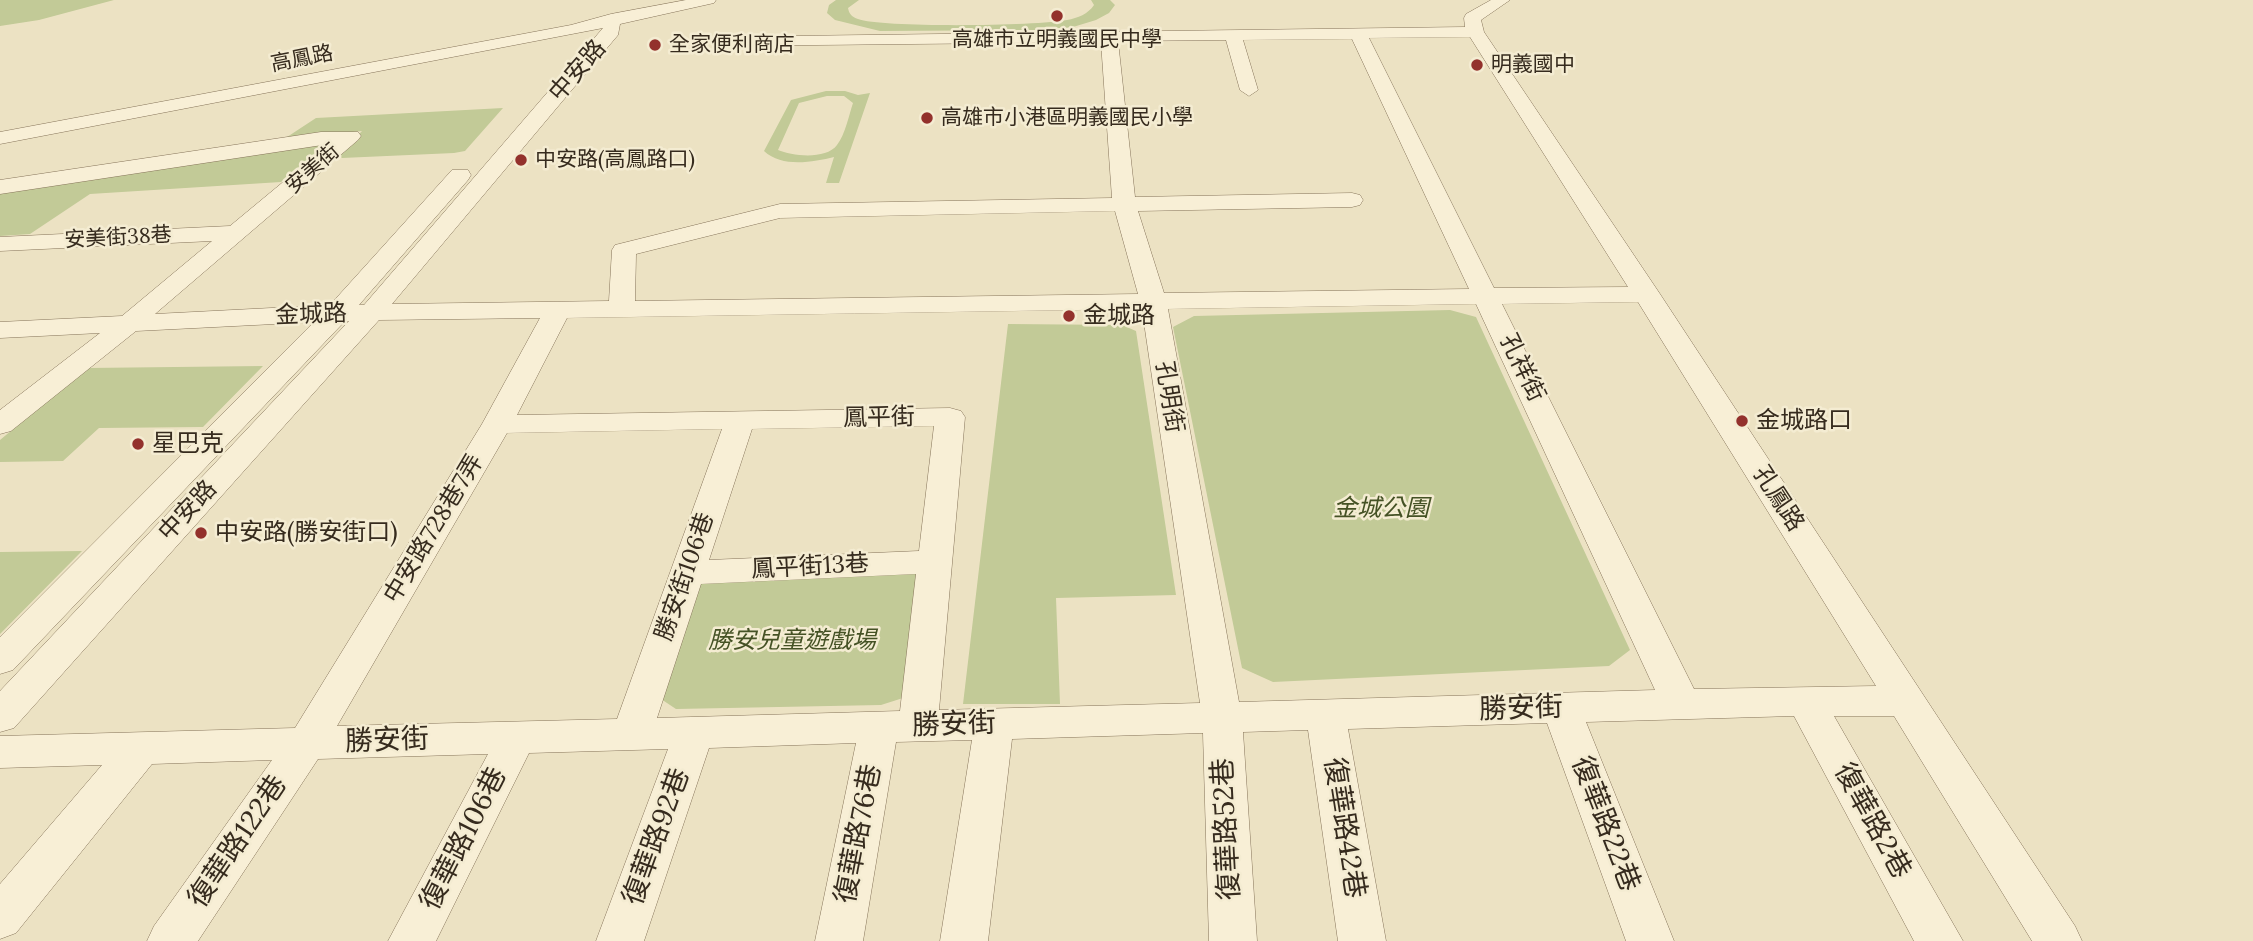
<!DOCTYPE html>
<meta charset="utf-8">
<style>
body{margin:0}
canvas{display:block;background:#ece2c3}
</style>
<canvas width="2253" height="941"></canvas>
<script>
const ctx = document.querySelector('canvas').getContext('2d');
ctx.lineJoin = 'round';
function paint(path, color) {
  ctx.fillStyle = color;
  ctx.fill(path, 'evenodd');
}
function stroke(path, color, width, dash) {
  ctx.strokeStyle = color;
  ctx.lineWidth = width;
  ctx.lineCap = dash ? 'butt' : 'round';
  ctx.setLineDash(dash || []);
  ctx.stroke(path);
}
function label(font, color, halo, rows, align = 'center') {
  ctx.font = font + ' Lora,"Noto Sans TC",serif';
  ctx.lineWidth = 5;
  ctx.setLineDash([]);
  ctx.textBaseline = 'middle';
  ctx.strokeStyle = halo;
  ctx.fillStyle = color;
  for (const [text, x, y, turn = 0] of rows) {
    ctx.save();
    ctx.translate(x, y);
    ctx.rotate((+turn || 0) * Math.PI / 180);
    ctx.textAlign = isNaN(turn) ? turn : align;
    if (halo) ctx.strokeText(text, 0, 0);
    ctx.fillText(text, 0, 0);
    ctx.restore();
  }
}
paint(new Path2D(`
 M 0,0 L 114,0 L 39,20 L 0,26 Z
 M 836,0 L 859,0 L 848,8 C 849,14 852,17 858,19 C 881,28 1040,26 1067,20 C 1078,18 1088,14 1094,5 L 1091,0 L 1110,0 L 1115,5 L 1109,13 L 1096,20 L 1073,27 L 1045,30 L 880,31 L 835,20 L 827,13 L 829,5 Z
 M 826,91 L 845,91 L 858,95 L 870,93 L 839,183 L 826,183 L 834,157 C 813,162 782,168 764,151 L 791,100 ZM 827,96 L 844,96 L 853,103 C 849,115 845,135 837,145 C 826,160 792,156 778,150 L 799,103 Z
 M 503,108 L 465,151 L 454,153 L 342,158 L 339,155 L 362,131 L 284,139 L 316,118 Z
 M 332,142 L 281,182 L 90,194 L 30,234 L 0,236 L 0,192 Z
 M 1450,310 L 1476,317 L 1630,650 L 1609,666 L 1273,682 L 1242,668 L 1173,327 L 1194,316 Z
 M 1008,324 L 1122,325 L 1136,331 L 1176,595 L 1056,598 L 1060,704 L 963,704 Z
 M 263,366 L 203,427 L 99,428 L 63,461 L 0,462 L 0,440 L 87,368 Z
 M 82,551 L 0,634 L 0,552 Z
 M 912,571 L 923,578 L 903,698 L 881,705 L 676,709 L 658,697 L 694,587 L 714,578 Z`), '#c2ca97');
const minor = new Path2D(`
 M 686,0 L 716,0 L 714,3 L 620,24 L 618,35 L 392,304 L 609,301 L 612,250 L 615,245 L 780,204 L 1112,198 L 1101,42 L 722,46 L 713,41 L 716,37 L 1465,27 L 1464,18 L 1466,14 L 1491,0 L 1510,0 L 1481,20 L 1484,32 L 1660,294 L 2075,926 L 2082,941 L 2032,941 L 1894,716 L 1834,716 L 1963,941 L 1914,941 L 1794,716 L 1586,722 L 1674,941 L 1626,941 L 1547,723 L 1348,729 L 1386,941 L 1338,941 L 1308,730 L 1243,732 L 1257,941 L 1209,941 L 1203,733 L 1012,739 L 988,941 L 940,941 L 972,740 L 896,742 L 863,941 L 815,941 L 856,743 L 709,748 L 644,941 L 596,941 L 668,749 L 529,753 L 436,941 L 388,941 L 488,754 L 318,759 L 198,941 L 147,941 L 154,926 L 272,760 L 152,764 L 16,933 L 0,939 L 0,884 L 102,765 L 0,768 L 0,736 L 295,728 L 482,424 L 540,318 L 379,320 L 14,728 L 0,732 L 0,691 L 349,321 L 345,321 L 13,670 L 0,674 L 0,637 L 314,322 L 136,331 L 11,431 L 0,434 L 0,410 L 100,333 L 0,338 L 0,322 L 122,316 L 212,241 L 0,251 L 0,237 L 230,226 L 329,144 L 0,194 L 0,180 L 321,132 L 358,132 L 361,136 L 358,140 L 155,314 L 330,305 L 452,170 L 468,170 L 471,175 L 468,180 L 359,305 L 364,305 L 603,28 L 0,144 L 0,132 L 571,25 L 611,14 ZM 1470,37 L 1628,287 L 1494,288 L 1369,38 ZM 1352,39 L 1469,289 L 1164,293 L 1138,211 L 1352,207 L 1360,205 L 1363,200 L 1360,195 L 1352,193 L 1135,197 L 1118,41 L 1226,40 L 1240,90 L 1249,96 L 1258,90 L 1243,40 ZM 1115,211 L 1138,294 L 635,301 L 636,254 L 780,218 ZM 1638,302 L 1876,686 L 1694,689 L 1502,304 ZM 1476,304 L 1655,690 L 1239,702 L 1168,309 ZM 1142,309 L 1200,703 L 939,710 L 965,417 L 961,411 L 950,408 L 517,415 L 567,318 ZM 934,426 L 919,551 L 709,560 L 752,429 ZM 722,429 L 617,719 L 337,726 L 507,433 ZM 916,574 L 900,711 L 657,718 L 701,584 Z`);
stroke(minor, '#86745a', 1);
paint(minor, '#f8efd6');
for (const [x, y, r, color] of [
 [1057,16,7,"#93312c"],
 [655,45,7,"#93312c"],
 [1477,65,7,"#93312c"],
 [927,118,7,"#93312c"],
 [521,160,7,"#93312c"],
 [1069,316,7,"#93312c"],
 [1742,421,7,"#93312c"],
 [138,444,7,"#93312c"],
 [201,533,7,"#93312c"]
]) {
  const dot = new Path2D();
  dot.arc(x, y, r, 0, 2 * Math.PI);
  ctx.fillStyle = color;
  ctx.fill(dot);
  stroke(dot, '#f4ecd2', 2.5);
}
label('21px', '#362b1e', '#f4ecd2', [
 ["高雄市立明義國民中學",1057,40,"center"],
 ["全家便利商店",669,45],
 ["明義國中",1491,65],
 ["高雄市小港區明義國民小學",941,118],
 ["中安路(高鳳路口)",535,160]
], 'left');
label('21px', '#362b1e', '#f4ecd2', [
 ["高鳳路",302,59,-11],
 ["安美街",313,169,-41],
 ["安美街38巷",118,238,-3]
]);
label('24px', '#362b1e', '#f4ecd2', [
 ["中安路",578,71,-49],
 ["金城路",311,315,-2],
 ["孔祥街",1522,368,64],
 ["孔明街",1169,397,81],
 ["鳳平街",879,418,-1],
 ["孔鳳路",1778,499,57],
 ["中安路",188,511,-47],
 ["中安路728巷7弄",434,529,-59],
 ["鳳平街13巷",810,567,-3],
 ["勝安街106巷",685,577,-71]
]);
label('24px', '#362b1e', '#f4ecd2', [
 ["金城路",1083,316],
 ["金城路口",1756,421],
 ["星巴克",152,444],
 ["中安路(勝安街口)",215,533]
], 'left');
label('italic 24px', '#455225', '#f4ecd2', [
 ["金城公園",1381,509],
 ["勝安兒童遊戲場",792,641]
]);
label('28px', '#362b1e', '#f4ecd2', [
 ["勝安街",1521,709,-2],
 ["勝安街",954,725,-2],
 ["勝安街",387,741,-2],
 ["復華路2巷",1872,821,61],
 ["復華路22巷",1605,824,69],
 ["復華路42巷",1344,828,81],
 ["復華路52巷",1227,829,-93],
 ["復華路76巷",859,834,-79],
 ["復華路92巷",657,837,-70],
 ["復華路106巷",464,839,-63],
 ["復華路122巷",238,842,-56]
]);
</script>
